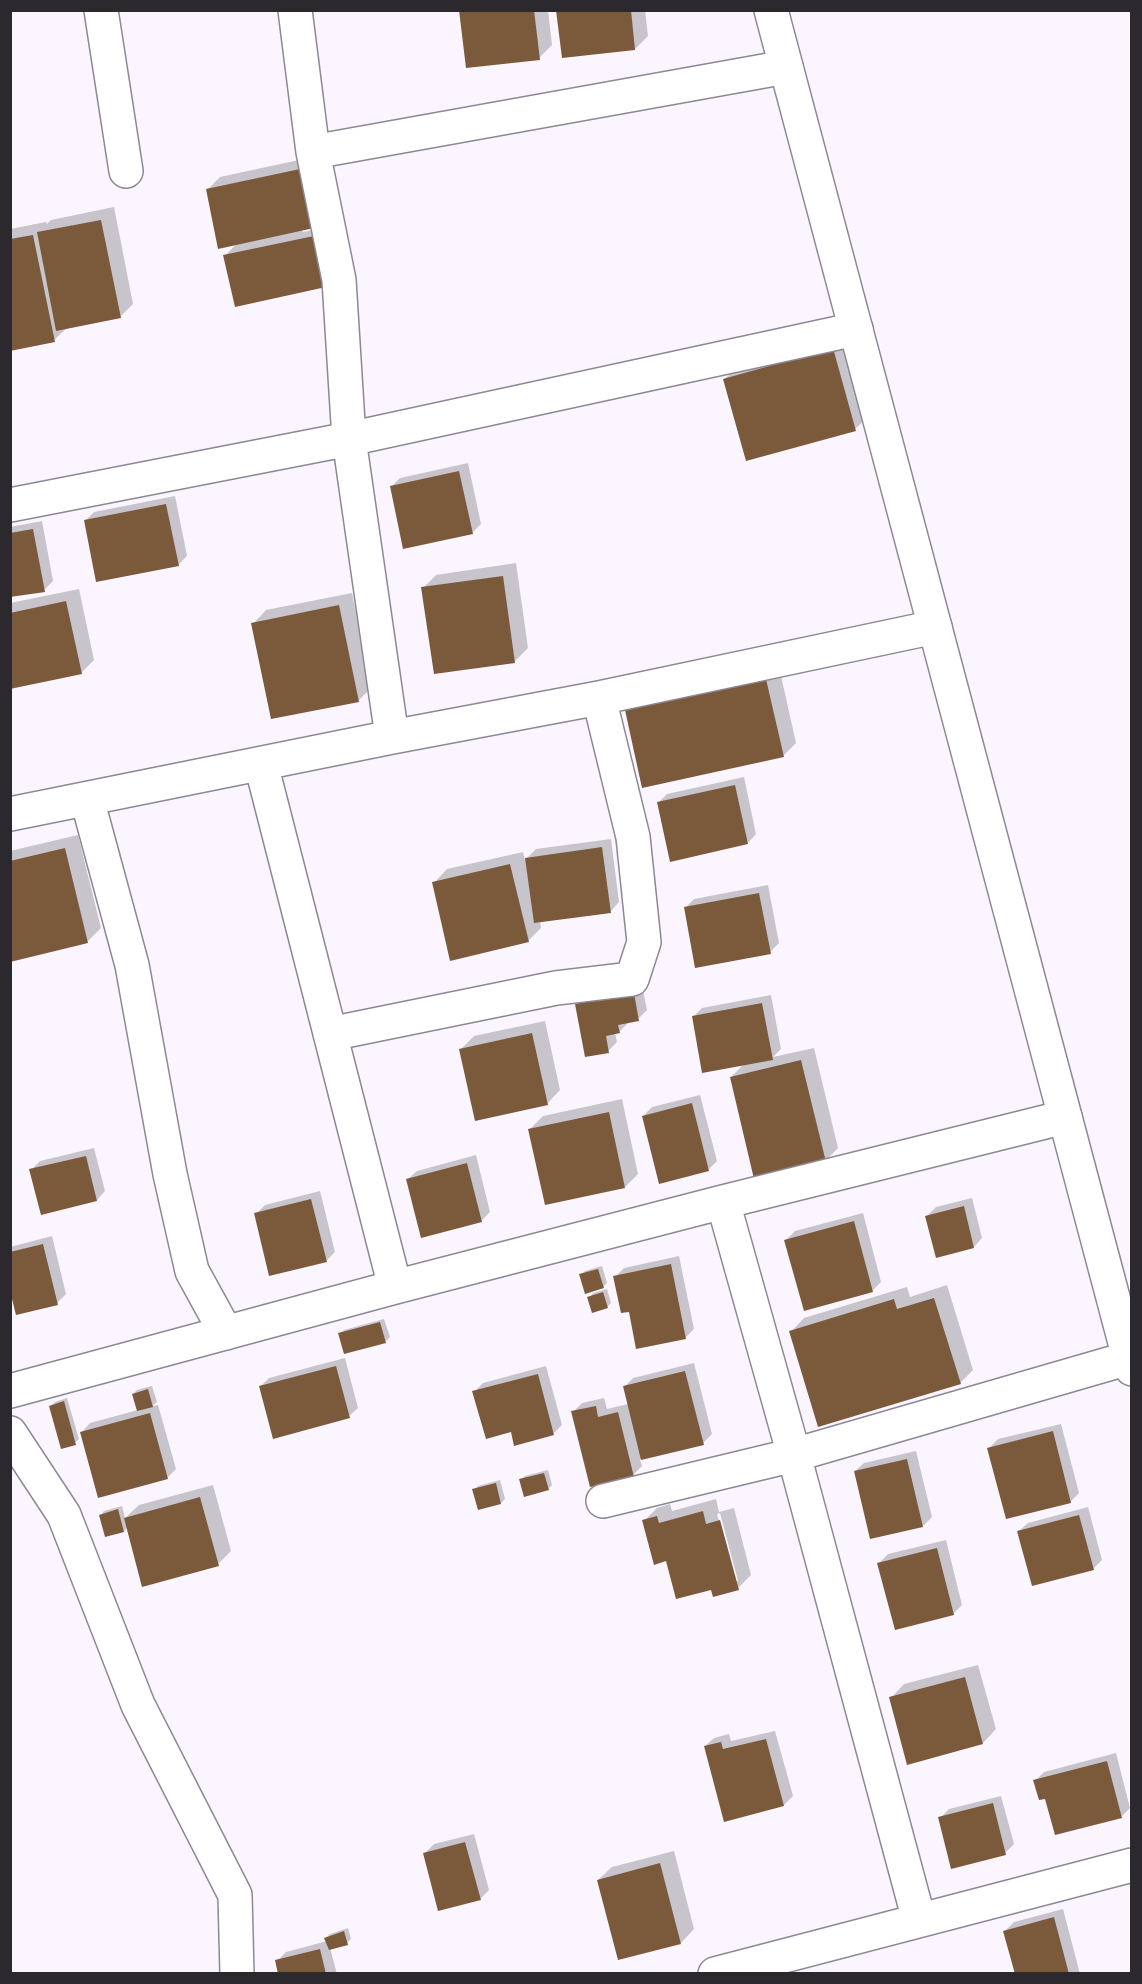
<!DOCTYPE html>
<style>
body{margin:0}
#map{position:relative;width:1142px;height:1984px;overflow:hidden;background:#faf5ff;font-family:Figtree,sans-serif}
canvas{display:block}
.frame{position:absolute;inset:0;border:12px solid #2b292d;pointer-events:none}
</style>
<div id="map">
<canvas width="1142" height="1984"></canvas>
<div class="frame"></div>
</div>
<script>
const ctx = document.querySelector('canvas').getContext('2d');
ctx.lineJoin = 'round';
function paint(path, color) {
  ctx.fillStyle = color;
  ctx.fill(path, 'evenodd');
}
function stroke(path, color, width, dash) {
  ctx.strokeStyle = color;
  ctx.lineWidth = width;
  ctx.lineCap = dash ? 'butt' : 'round';
  ctx.setLineDash(dash || []);
  ctx.stroke(path);
}
paint(new Path2D(`
 M 461,10 L 548,10 L 552,45 L 539,58 Z
 M 558,10 L 645,10 L 648,36 L 635,49 Z
 M 313,157 L 302,229 L 303,232 L 323,228 L 334,277 L 225,256 L 237,243 L 207,190 L 220,177 Z
 M 114,207 L 133,304 L 120,317 L 68,327 L 54,340 L 10,349 L 10,229 L 46,222 L 47,224 L 51,220 Z
 M 846,336 L 869,416 L 855,429 L 725,379 L 738,366 Z
 M 468,463 L 481,524 L 472,533 L 391,487 L 400,478 Z
 M 175,496 L 187,556 L 178,565 L 85,521 L 94,512 Z
 M 42,521 L 53,581 L 44,590 L 10,596 L 10,527 Z
 M 516,563 L 528,648 L 514,662 L 423,588 L 436,575 Z
 M 79,589 L 94,660 L 81,673 L 10,687 L 10,603 Z
 M 352,593 L 371,688 L 358,701 L 253,624 L 266,610 Z
 M 779,667 L 796,743 L 783,756 L 626,710 L 640,697 ZM 773,676 L 774,679 L 640,708 L 640,705 Z
 M 744,777 L 756,834 L 748,843 L 659,802 L 667,794 Z
 M 78,835 L 101,928 L 87,942 L 10,960 L 10,851 Z
 M 611,839 L 619,902 L 611,911 L 540,921 L 541,928 L 528,941 L 434,883 L 447,869 L 523,852 L 525,860 L 536,849 Z
 M 768,885 L 779,943 L 770,952 L 685,908 L 694,899 Z
 M 642,985 L 647,1010 L 638,1019 L 628,1023 L 619,1032 L 615,1033 L 617,1042 L 608,1051 L 577,1004 L 586,995 Z
 M 771,995 L 781,1049 L 773,1057 L 814,1048 L 838,1148 L 825,1161 L 731,1077 L 745,1063 L 693,1017 L 702,1008 Z
 M 545,1021 L 560,1090 L 547,1104 L 461,1049 L 474,1036 Z
 M 700,1095 L 717,1161 L 708,1170 L 643,1116 L 652,1107 Z
 M 622,1099 L 638,1174 L 625,1187 L 530,1129 L 543,1116 Z
 M 94,1148 L 105,1191 L 97,1200 L 31,1170 L 40,1161 Z
 M 476,1155 L 490,1212 L 481,1221 L 408,1179 L 417,1171 Z
 M 320,1191 L 335,1252 L 326,1261 L 256,1214 L 265,1205 Z
 M 972,1198 L 982,1238 L 974,1247 L 927,1216 L 936,1207 Z
 M 863,1213 L 881,1282 L 873,1290 L 805,1309 L 786,1240 L 795,1231 Z
 M 52,1236 L 66,1294 L 57,1303 L 10,1284 L 10,1247 Z
 M 679,1256 L 694,1329 L 685,1338 L 630,1310 L 615,1277 L 624,1268 Z
 M 602,1266 L 607,1283 L 603,1287 L 581,1275 L 585,1271 Z
 M 947,1285 L 973,1370 L 960,1383 L 791,1332 L 804,1318 L 907,1287 L 910,1297 Z
 M 607,1289 L 611,1303 L 607,1307 L 589,1298 L 593,1293 Z
 M 384,1319 L 390,1337 L 386,1341 L 345,1352 L 340,1334 L 344,1330 Z
 M 345,1358 L 358,1408 L 349,1416 L 260,1387 L 269,1378 Z
 M 694,1363 L 712,1434 L 703,1443 L 640,1459 L 642,1466 L 633,1475 L 573,1412 L 582,1403 L 604,1398 L 607,1409 L 628,1404 L 624,1387 L 633,1378 Z
 M 546,1366 L 562,1425 L 554,1433 L 516,1444 L 512,1430 L 474,1392 L 483,1383 Z
 M 152,1386 L 157,1402 L 152,1406 L 158,1405 L 176,1469 L 167,1478 L 82,1432 L 90,1423 L 138,1410 L 133,1394 L 137,1390 Z
 M 67,1398 L 79,1439 L 75,1443 L 51,1406 L 55,1402 Z
 M 1061,1424 L 1079,1493 L 1070,1502 L 989,1448 L 998,1439 Z
 M 916,1451 L 932,1517 L 923,1526 L 855,1471 L 864,1463 Z
 M 548,1470 L 552,1485 L 548,1489 L 521,1480 L 525,1476 Z
 M 500,1480 L 505,1499 L 501,1503 L 474,1490 L 478,1486 Z
 M 213,1485 L 231,1551 L 218,1564 L 128,1527 L 124,1531 L 100,1516 L 104,1511 L 122,1506 L 125,1518 L 139,1505 Z
 M 716,1499 L 719,1512 L 734,1508 L 751,1575 L 738,1588 L 712,1588 L 644,1521 L 657,1508 L 670,1504 L 672,1511 ZM 720,1513 L 738,1581 L 735,1581 L 717,1514 Z
 M 1088,1507 L 1102,1560 L 1093,1569 L 1019,1531 L 1028,1523 Z
 M 946,1540 L 962,1605 L 953,1614 L 879,1563 L 888,1554 Z
 M 978,1665 L 996,1729 L 983,1743 L 891,1698 L 904,1684 Z
 M 775,1731 L 793,1796 L 784,1805 L 705,1746 L 714,1738 L 729,1734 L 731,1741 Z
 M 1116,1753 L 1130,1808 L 1121,1817 L 1046,1797 L 1035,1781 L 1044,1772 Z
 M 1001,1796 L 1014,1844 L 1005,1853 L 940,1818 L 949,1809 Z
 M 474,1834 L 489,1890 L 480,1899 L 425,1853 L 434,1844 Z
 M 674,1851 L 694,1929 L 681,1943 L 598,1880 L 612,1867 Z
 M 1063,1909 L 1080,1974 L 1017,1974 L 1005,1931 L 1014,1922 Z
 M 348,1928 L 351,1939 L 347,1943 L 330,1948 L 337,1974 L 280,1974 L 277,1961 L 286,1952 L 327,1941 L 326,1938 L 330,1934 Z`), '#0003');
paint(new Path2D(`
 M 459,10 L 534,10 L 540,60 L 466,68 Z
 M 556,10 L 631,10 L 635,50 L 562,58 Z
 M 300,169 L 314,228 L 218,249 L 206,189 Z
 M 101,220 L 121,318 L 56,331 L 37,232 Z
 M 33,235 L 55,342 L 10,351 L 10,239 Z
 M 314,236 L 326,287 L 235,307 L 223,255 Z
 M 833,348 L 856,431 L 746,461 L 723,379 Z
 M 459,471 L 473,534 L 403,549 L 390,486 Z
 M 166,504 L 179,566 L 96,582 L 84,520 Z
 M 33,529 L 45,592 L 10,597 L 10,533 Z
 M 503,576 L 515,663 L 434,674 L 421,587 Z
 M 66,601 L 82,674 L 10,689 L 10,613 Z
 M 339,605 L 359,702 L 271,719 L 251,623 Z
 M 766,679 L 784,757 L 642,788 L 625,710 Z
 M 735,785 L 748,844 L 670,862 L 657,802 Z
 M 602,847 L 611,913 L 534,923 L 525,858 Z
 M 65,848 L 88,943 L 10,962 L 10,861 Z
 M 510,864 L 529,942 L 450,961 L 432,882 Z
 M 759,893 L 771,954 L 695,968 L 684,907 Z
 M 634,993 L 639,1021 L 618,1025 L 620,1033 L 606,1036 L 609,1053 L 585,1057 L 575,1004 Z
 M 762,1003 L 773,1060 L 702,1073 L 692,1016 Z
 M 532,1033 L 548,1105 L 475,1121 L 459,1049 Z
 M 801,1060 L 826,1162 L 754,1179 L 730,1077 Z
 M 692,1103 L 709,1171 L 659,1184 L 642,1116 Z
 M 609,1112 L 625,1188 L 545,1205 L 528,1129 Z
 M 86,1156 L 97,1201 L 41,1215 L 29,1169 Z
 M 467,1163 L 482,1222 L 421,1238 L 406,1179 Z
 M 311,1199 L 327,1262 L 269,1276 L 254,1213 Z
 M 964,1206 L 974,1248 L 936,1258 L 925,1216 Z
 M 854,1221 L 873,1292 L 804,1311 L 784,1240 Z
 M 43,1244 L 58,1305 L 16,1315 L 10,1291 L 10,1252 Z
 M 671,1264 L 686,1339 L 636,1349 L 629,1312 L 621,1313 L 613,1276 Z
 M 598,1269 L 604,1288 L 585,1294 L 579,1274 Z
 M 603,1292 L 608,1308 L 592,1313 L 587,1297 Z
 M 934,1298 L 961,1384 L 818,1427 L 789,1331 L 894,1299 L 897,1309 Z
 M 380,1322 L 386,1343 L 344,1354 L 338,1333 Z
 M 336,1366 L 350,1418 L 273,1439 L 259,1386 Z
 M 685,1371 L 704,1445 L 641,1460 L 623,1386 Z
 M 538,1374 L 554,1435 L 514,1446 L 511,1432 L 486,1439 L 472,1391 Z
 M 148,1389 L 153,1407 L 137,1411 L 132,1394 Z
 M 64,1401 L 76,1445 L 61,1449 L 49,1406 Z
 M 596,1406 L 598,1417 L 618,1412 L 634,1477 L 590,1487 L 571,1411 Z
 M 150,1413 L 168,1479 L 98,1498 L 80,1432 Z
 M 1053,1431 L 1071,1503 L 1006,1519 L 987,1448 Z
 M 907,1459 L 923,1527 L 870,1539 L 854,1471 Z
 M 544,1473 L 549,1490 L 524,1497 L 519,1479 Z
 M 496,1483 L 501,1504 L 478,1510 L 472,1489 Z
 M 200,1497 L 219,1566 L 142,1587 L 124,1518 Z
 M 118,1509 L 124,1532 L 105,1537 L 99,1515 Z
 M 703,1511 L 706,1524 L 720,1520 L 739,1590 L 713,1597 L 711,1590 L 676,1599 L 666,1561 L 654,1565 L 642,1520 L 657,1516 L 659,1523 Z
 M 1079,1515 L 1094,1570 L 1032,1586 L 1017,1531 Z
 M 937,1548 L 954,1615 L 895,1630 L 877,1563 Z
 M 965,1677 L 983,1744 L 907,1765 L 889,1697 Z
 M 766,1739 L 784,1806 L 724,1822 L 704,1746 L 721,1742 L 723,1749 Z
 M 1107,1761 L 1122,1818 L 1055,1835 L 1045,1799 L 1039,1800 L 1033,1780 Z
 M 993,1803 L 1006,1855 L 951,1869 L 938,1817 Z
 M 465,1842 L 481,1900 L 438,1911 L 423,1853 Z
 M 660,1863 L 681,1944 L 618,1960 L 597,1880 Z
 M 1054,1917 L 1069,1974 L 1015,1974 L 1003,1931 Z
 M 344,1931 L 348,1945 L 329,1950 L 324,1938 Z
 M 320,1949 L 326,1974 L 278,1974 L 275,1960 Z`), '#7a5a3b');
const minor = new Path2D(`
 M 101,10 L 126,171
 M 295,10 L 313,152 L 339,280 L 349,439 L 392,737
 M 313,152 L 786,67
 M 10,505 L 349,439 L 856,329
 M 261,764 L 395,1287
 M 87,799 L 132,965 L 170,1174 L 192,1271 L 226,1333
 M 10,814 L 392,737 L 599,698 L 935,627
 M 330,1034 L 556,988 L 632,979 L 644,942 L 633,837 L 599,698
 M 723,1202 L 794,1455 L 919,1920
 M 10,1391 L 395,1287 L 723,1202 L 1065,1117
 M 10,1433 L 64,1515 L 138,1705 L 235,1895 L 237,1974
 M 603,1501 L 794,1455 L 1129,1358
 M 715,1974 L 1132,1865`);
const tertiary = new Path2D(`
 M 771,10 L 1132,1369`);
stroke(minor, '#8e8894', 36);
stroke(tertiary, '#8e8894', 36);
stroke(minor, '#fff', 33);
stroke(tertiary, '#fff', 33);
</script>
